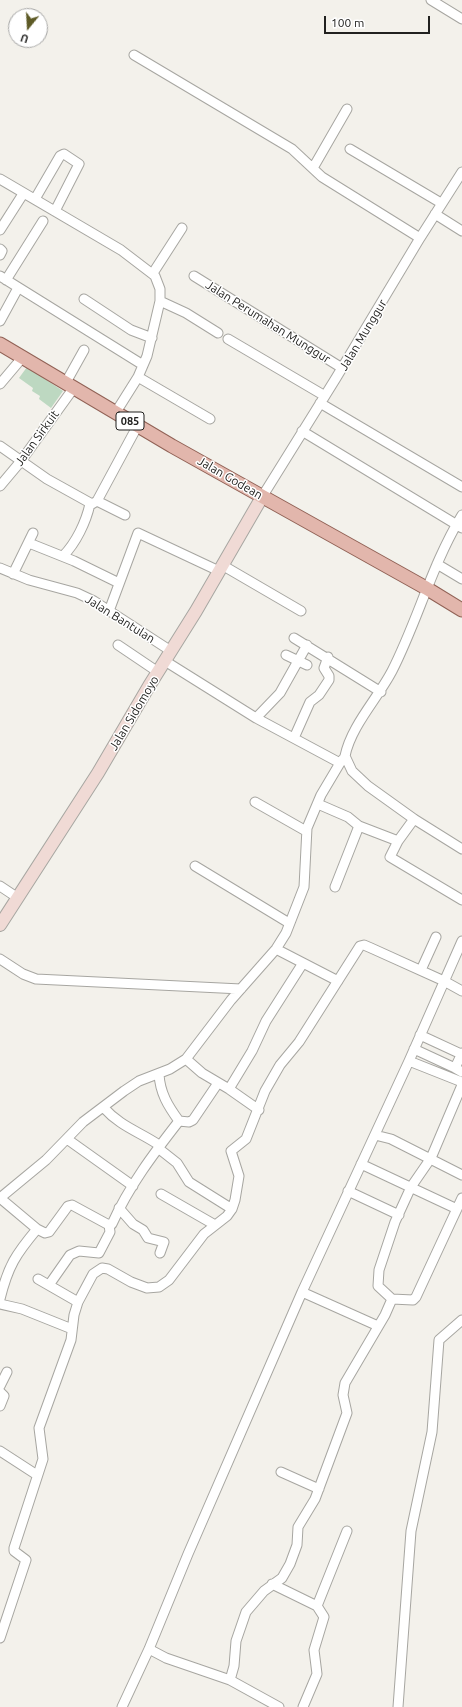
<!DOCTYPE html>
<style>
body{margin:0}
#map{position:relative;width:462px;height:1707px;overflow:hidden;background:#f3f1eb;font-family:Ubuntu,sans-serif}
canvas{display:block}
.north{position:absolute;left:8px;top:8px;width:40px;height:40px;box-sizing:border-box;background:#fff;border:1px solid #a6a6a5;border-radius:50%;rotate:198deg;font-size:11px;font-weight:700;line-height:16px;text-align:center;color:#21211f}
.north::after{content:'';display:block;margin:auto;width:14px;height:18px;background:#5d5a26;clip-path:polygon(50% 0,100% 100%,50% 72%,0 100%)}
.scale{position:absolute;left:324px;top:16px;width:106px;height:18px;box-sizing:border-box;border:2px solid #21211f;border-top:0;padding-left:5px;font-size:12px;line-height:14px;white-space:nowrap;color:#21211f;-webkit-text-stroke:3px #fff;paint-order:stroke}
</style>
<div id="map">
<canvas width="462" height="1707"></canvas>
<div class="north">U</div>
<div class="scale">100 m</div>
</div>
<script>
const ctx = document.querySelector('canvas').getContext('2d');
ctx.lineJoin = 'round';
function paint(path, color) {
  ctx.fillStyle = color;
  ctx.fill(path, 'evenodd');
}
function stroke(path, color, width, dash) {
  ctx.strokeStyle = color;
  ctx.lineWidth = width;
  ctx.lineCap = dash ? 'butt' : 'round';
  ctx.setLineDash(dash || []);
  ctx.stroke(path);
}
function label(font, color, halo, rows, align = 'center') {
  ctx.font = font + ' Ubuntu,sans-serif';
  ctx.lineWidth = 3;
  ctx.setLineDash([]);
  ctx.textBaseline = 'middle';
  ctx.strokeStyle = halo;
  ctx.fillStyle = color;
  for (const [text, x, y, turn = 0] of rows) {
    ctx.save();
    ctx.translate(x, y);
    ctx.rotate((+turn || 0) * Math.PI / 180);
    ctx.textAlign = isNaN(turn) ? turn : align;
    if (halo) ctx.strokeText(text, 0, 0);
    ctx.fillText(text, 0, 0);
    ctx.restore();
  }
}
paint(new Path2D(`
 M 27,367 L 63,391 L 51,408 L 39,399 L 40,396 L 32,391 L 33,388 L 19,378 Z`), '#bdd8c1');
const street = new Path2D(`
 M 431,0 L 462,19
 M 134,55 L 292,149 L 322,177 L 420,238
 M 350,149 L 441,203
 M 313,168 L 347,109
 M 0,179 L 121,250 L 155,276 L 160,289 L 160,301 L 147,356 L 138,377 L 116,412
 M 35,199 L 60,156 L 64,154 L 79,164 L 55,211
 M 435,214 L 462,231
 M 0,230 L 23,194
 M 0,249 L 2,251 L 0,255
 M 153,273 L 182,228
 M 0,276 L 143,365
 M 194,276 L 342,368
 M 6,280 L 43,221
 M 84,299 L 131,330 L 152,338
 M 160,301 L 186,313 L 218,333
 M 0,321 L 18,288
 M 228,339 L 325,396
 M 138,377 L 210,419
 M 0,384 L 22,358
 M 65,384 L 84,350
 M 320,403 L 462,487
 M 302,431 L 462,528
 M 0,446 L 47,479 L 92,504 L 97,501 L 138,425
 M 0,486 L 21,461 L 73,389
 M 262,497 L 336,378 L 420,238 L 462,172
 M 97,501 L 125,515
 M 462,515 C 432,564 418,620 392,671 C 378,698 351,726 345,756 L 352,771 L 368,786 L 414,819 L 462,849
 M 29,543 L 74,561 L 119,583
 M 63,556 C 76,543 86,522 90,504
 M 437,564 L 462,579
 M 222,565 L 301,611
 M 0,568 L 29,580 L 77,593 L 94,601 L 171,651
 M 13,574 L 33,533
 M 109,611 L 138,533 L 219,571
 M 294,638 L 381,692
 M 118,645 L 158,672
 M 286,655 L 307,665
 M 165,661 L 256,718 L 340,763 L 343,759
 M 256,718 L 280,693 L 307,645
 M 294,738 L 310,702 L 319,695 L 329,680 L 329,676 L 324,668 L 328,657
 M 255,802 L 306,831
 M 318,804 L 348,817 L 359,826 L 335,887
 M 414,819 L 398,841 L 390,857 L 462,900
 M 359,826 L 398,841
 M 195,866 L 289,923
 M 0,886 L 18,898
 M 276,949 L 338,981
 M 0,959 L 23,974 L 36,979 L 241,989
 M 421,970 L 436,937
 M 420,1035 L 461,1054
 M 414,1049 L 455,1068
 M 462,1053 L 455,1068 L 462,1072
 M 186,1059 L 202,1073 L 229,1089 L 259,1110
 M 409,1061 L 462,1082
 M 229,1089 L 252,1051 L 266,1021 L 303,963
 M 103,1107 C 121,1127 138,1131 159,1145
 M 179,1121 L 189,1122 L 193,1120 L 218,1083
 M 375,1135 L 391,1139 L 462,1175
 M 67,1139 L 133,1186
 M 158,1148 L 177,1163 L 189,1182 L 232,1209
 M 361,1164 L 457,1209
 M 348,1191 L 399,1215
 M 161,1194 L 215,1225
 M 119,1208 L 133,1224 L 143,1230 L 148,1238 L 164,1242 L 160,1253
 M 37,1229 L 0,1198 L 46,1160 L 83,1122 L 124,1091 L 139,1081 L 170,1069 L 186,1059 L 231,1000 L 276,949 L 286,933 L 304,887 L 307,828 L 321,795 L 340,763
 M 38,1279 L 78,1302
 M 49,1285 L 70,1255 L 79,1251 L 99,1253 L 110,1232 L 109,1225
 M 302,1292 L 378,1326
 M 0,1299 C 8,1266 16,1254 37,1229 L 45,1233 L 49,1232 L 68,1206 L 72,1205 L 107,1224 L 112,1224 C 129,1186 154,1153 179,1121 C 168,1106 160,1093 159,1074
 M 392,1299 L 378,1286 L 379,1270 L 395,1222 L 411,1187 L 431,1158 L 462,1085
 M 0,1304 L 22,1309 L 72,1329
 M 0,1386 L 7,1372
 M 0,1392 L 4,1396 L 0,1406
 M 0,1451 L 37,1475
 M 281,1472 L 319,1489
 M 272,1584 L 317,1606 L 347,1531
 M 0,1638 L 26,1560 L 14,1551 L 14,1548 L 43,1459 L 39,1428 L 71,1340 L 74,1315 L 78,1302 L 93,1274 L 102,1268 L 108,1269 L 131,1282 L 147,1288 L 159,1287 L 169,1280 L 204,1234 L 227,1216 L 232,1209 L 235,1200 L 239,1176 L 231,1151 L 246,1139 L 265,1091 L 280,1065 L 299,1042 L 360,946 L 364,945 L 371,948 L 444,981 L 462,991
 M 149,1649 L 166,1658 L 230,1680 L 279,1707
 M 230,1680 L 234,1666 L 236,1641 L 246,1612 L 264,1591 L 282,1578 L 290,1564 L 297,1545 L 298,1527 L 315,1499 L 347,1413 L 343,1395 L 345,1383 L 385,1315 L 392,1299 L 413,1300 L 416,1297 L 462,1198
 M 122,1707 L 149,1649 L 188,1554 L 302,1292 L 409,1061 L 462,941
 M 303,1707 L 317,1674 L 314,1650 L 324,1617 L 317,1606
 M 398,1707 L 411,1531 L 432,1432 L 439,1340 L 462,1320`);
const secondary = new Path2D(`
 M 0,925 L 98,773 L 149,686 L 196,611 L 262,497`);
const primary = new Path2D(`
 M 0,344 L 172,446 L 426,588 L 462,610`);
stroke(street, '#a7a6a1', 11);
stroke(secondary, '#a7a6a1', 14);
stroke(primary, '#916256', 15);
stroke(street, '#fff', 9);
stroke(secondary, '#f0dad5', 12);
stroke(primary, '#e2b6ac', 13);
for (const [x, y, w] of [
 [130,421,28]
]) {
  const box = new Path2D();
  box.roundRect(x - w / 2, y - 9, w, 18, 3);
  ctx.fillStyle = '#fff';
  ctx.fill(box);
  stroke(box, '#21211f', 1);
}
label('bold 11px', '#21211f', null, [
 ["085",130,421]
]);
label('12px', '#21211f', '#fff', [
 ["Jalan Perumahan Munggur",268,322,32],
 ["Jalan Munggur",363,335,-59],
 ["Jalan Sirkuit",37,438,-54],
 ["Jalan Godean",230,478,30],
 ["Jalan Bantulan",120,619,32],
 ["Jalan Sidomoyo",134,713,-59]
]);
</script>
